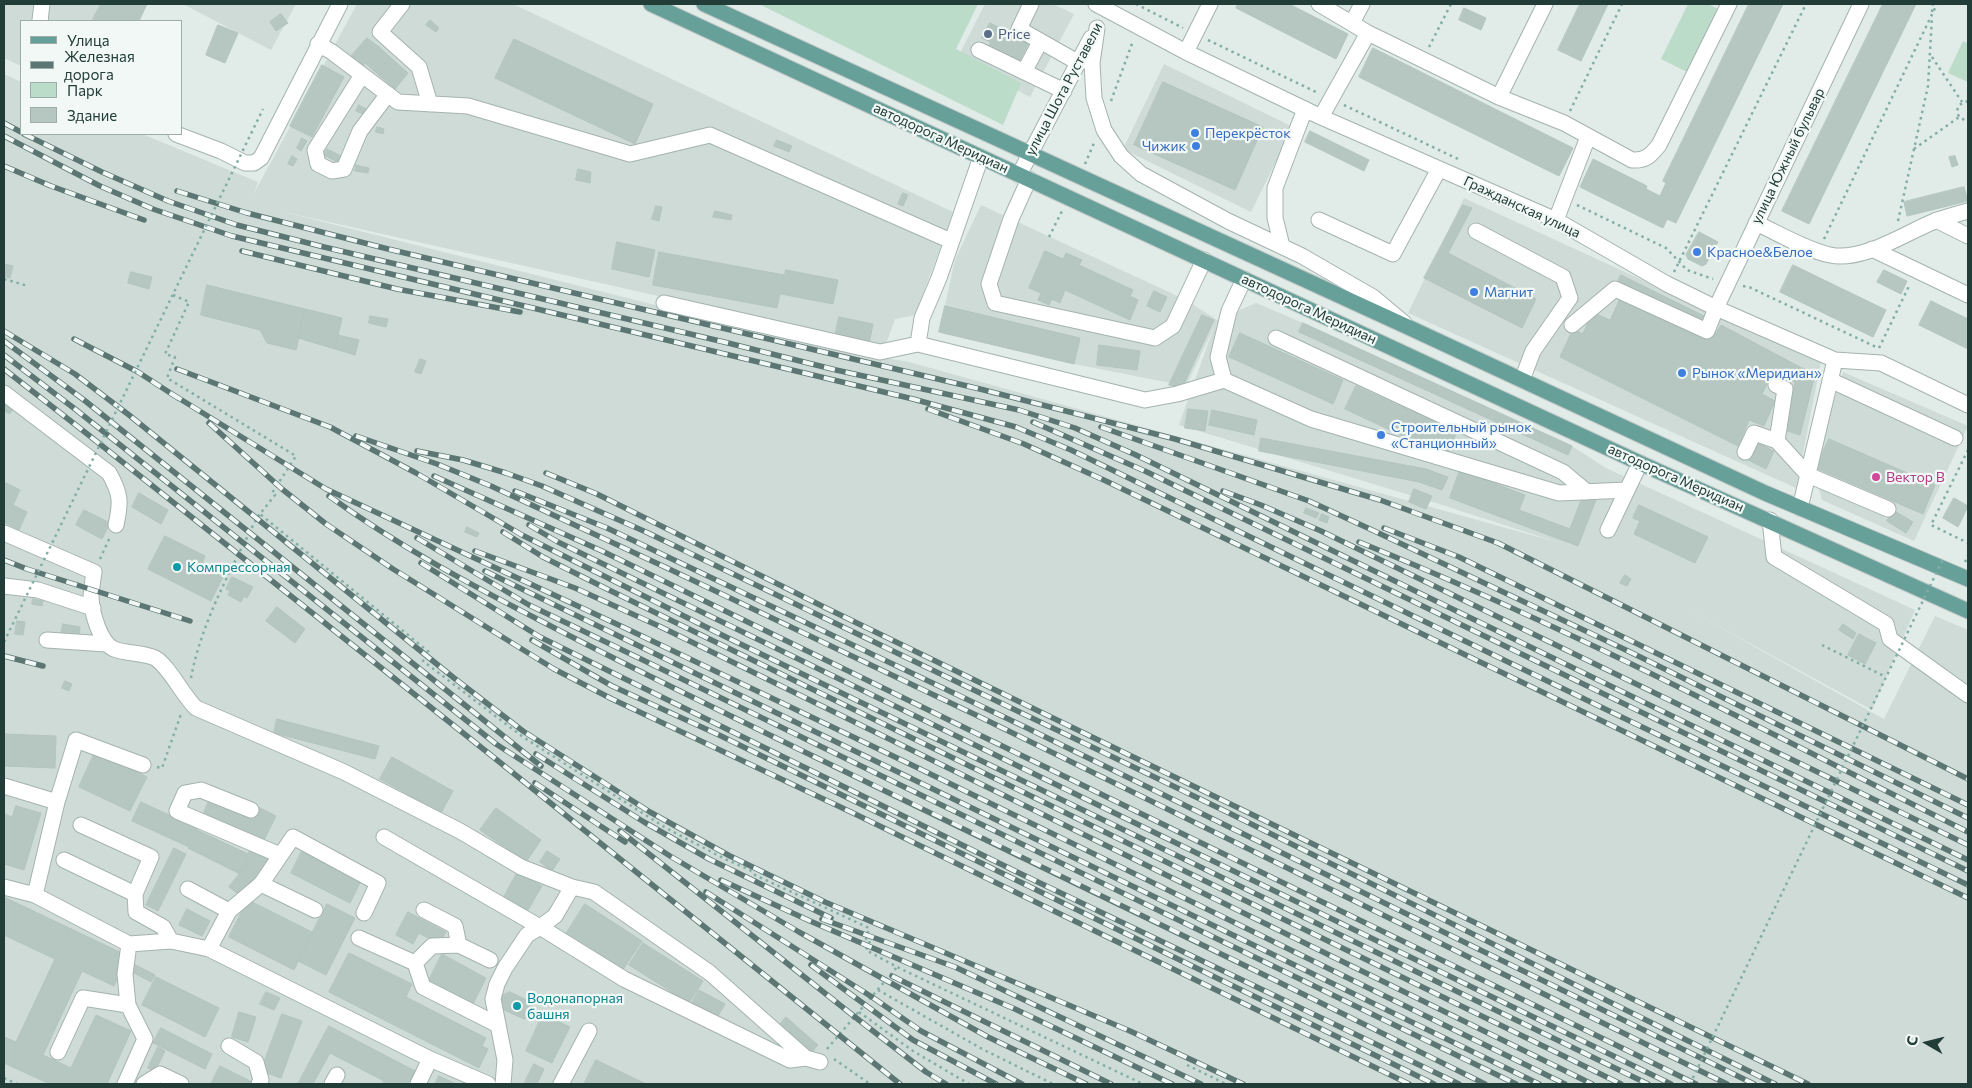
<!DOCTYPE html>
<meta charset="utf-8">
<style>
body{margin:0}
#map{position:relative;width:1972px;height:1088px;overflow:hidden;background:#e1ebe8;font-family:Commissioner,sans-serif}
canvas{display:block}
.frame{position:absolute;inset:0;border:5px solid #223c38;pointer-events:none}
.legend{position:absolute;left:20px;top:20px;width:162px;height:115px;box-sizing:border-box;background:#f1f8f5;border:1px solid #9eada9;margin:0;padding:6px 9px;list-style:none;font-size:15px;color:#223c38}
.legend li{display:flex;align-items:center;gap:10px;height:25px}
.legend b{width:25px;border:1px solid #9eada9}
.north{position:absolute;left:1902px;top:1018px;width:50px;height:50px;-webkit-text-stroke:4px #f1f8f5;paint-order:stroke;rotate:278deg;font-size:14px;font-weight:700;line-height:20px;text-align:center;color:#223c38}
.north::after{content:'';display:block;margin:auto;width:18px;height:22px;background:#223c38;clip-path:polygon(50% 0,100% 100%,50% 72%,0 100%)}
</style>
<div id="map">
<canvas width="1972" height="1088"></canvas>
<div class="frame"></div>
<ul class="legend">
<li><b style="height:6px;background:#66a099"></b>Улица</li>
<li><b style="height:6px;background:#5c7773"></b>Железная дорога</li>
<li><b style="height:14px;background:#badcc8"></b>Парк</li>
<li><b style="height:14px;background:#b6c6c1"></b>Здание</li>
</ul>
<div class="north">С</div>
</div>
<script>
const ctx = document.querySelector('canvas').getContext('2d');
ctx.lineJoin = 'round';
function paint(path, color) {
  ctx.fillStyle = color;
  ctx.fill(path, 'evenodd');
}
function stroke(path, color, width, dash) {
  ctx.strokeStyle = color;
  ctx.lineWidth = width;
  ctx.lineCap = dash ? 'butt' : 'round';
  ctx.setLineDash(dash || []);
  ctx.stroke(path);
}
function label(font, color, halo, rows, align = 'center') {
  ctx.font = font + ' Commissioner,sans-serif';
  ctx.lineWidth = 4.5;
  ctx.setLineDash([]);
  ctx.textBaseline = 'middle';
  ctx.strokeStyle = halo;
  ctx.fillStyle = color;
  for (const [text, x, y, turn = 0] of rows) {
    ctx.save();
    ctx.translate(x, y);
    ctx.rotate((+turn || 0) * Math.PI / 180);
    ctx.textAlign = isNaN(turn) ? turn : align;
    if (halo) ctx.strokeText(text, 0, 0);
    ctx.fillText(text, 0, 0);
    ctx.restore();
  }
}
paint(new Path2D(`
 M 4,4 L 147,4 L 139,21 L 21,21 L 21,66 L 4,58 Z
 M 183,4 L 296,4 L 271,50 Z
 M 357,4 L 513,4 L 953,212 L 944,238 L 915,315 L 895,319 L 885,347 L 280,211 L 835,350 L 909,362 L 1560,543 L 1436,503 L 1179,425 L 1214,327 L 1186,386 L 1074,364 L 939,332 L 955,260 L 981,205 L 1186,300 L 1217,320 L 1256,303 L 1303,323 L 1572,446 L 1606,468 L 1915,610 L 1872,710 L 1687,609 L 1884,719 L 1935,616 L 1968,630 L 1968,1084 L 4,1084 L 4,74 L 21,82 L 21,134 L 142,134 L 258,182 L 253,195 Z
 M 985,4 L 1053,4 L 1074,14 L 1030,97 L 957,59 Z
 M 1164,64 L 1293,127 L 1251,212 L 1123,149 Z
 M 1464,198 L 1821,362 L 1796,488 L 1408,313 Z
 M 1843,372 L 1968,426 L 1914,541 L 1822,500 L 1813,468 Z`), '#cfdbd7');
paint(new Path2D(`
 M 759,4 L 978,4 L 956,49 L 1021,83 L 1003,125 Z
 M 1688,4 L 1708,4 L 1720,10 L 1689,73 L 1661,59 Z
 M 1963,41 L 1968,44 L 1968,82 L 1948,73 Z`), '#badcc8');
const building = new Path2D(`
 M 101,4 L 147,4 L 139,21 L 92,21 Z
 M 1238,4 L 1289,4 L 1348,34 L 1336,59 L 1236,8 Z
 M 1580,4 L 1608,4 L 1581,61 L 1558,50 Z
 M 1749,4 L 1783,4 L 1676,223 L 1667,219 L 1663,228 L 1580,187 L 1593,159 L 1647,186 L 1646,189 L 1660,196 L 1666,183 L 1663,181 Z
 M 1883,4 L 1916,4 L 1809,224 L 1782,211 Z
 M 1464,8 L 1486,18 L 1481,30 L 1459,20 Z
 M 281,14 L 288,23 L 276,31 L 270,22 Z
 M 430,20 L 439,28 L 436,32 L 426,25 Z
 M 990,23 L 998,27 L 990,42 L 982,38 Z
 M 218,25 L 238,33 L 225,63 L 206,55 Z
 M 999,28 L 1028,44 L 1019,62 L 989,46 Z
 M 367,38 L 379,47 L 360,70 L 348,60 Z
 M 514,39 L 653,104 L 635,144 L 495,78 Z
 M 379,47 L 408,73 L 395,89 L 365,63 Z
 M 1373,48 L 1573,148 L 1559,176 L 1359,77 Z
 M 322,65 L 344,77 L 312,137 L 290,126 Z
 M 1163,82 L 1263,127 L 1235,190 L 1134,145 Z
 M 359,105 L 366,109 L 363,114 L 356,111 Z
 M 377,127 L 384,129 L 383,134 L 376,132 Z
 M 1310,131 L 1369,160 L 1364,171 L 1305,142 Z
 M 302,138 L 307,141 L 301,151 L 297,148 Z
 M 777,140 L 792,146 L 789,152 L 774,146 Z
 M 327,149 L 343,157 L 339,163 L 324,155 Z
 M 292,156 L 297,159 L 293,166 L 288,164 Z
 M 1955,156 L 1958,165 L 1952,167 L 1949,157 Z
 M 356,165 L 369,168 L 368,173 L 355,171 Z
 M 578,169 L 591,172 L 590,183 L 576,180 Z
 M 1964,187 L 1968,201 L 1907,216 L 1904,202 Z
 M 903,193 L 908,195 L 903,206 L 898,204 Z
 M 1463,205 L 1472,208 L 1448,253 L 1536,299 L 1522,328 L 1424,278 Z
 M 656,206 L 662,207 L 659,221 L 652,219 Z
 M 715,211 L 732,215 L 731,220 L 713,217 Z
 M 1699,232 L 1718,242 L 1706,264 L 1702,266 L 1688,259 L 1686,255 Z
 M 617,242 L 655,250 L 649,277 L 612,269 Z
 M 1045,251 L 1063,259 L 1066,253 L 1082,260 L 1079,265 L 1133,290 L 1130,296 L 1138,300 L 1130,320 L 1065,290 L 1060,303 L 1052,299 L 1049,305 L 1038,300 L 1041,293 L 1029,288 Z
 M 659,252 L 784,275 L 777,308 L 653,285 Z
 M 4,264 L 13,266 L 10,278 L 4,276 Z
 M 1793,265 L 1886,310 L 1873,337 L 1780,292 Z
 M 786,270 L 838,280 L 833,304 L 781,294 Z
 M 1884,270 L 1907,281 L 1901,294 L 1877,282 Z
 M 131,272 L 152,277 L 149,289 L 128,283 Z
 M 1621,275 L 1704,316 L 1700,325 L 1617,284 Z
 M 207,285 L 305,309 L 296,350 L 267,343 L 260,330 L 201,315 Z
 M 1154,291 L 1167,297 L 1160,312 L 1147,306 Z
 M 1621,297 L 1712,339 L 1721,325 L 1815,375 L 1800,435 L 1784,430 L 1795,382 L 1773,371 L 1762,394 L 1775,401 L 1764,426 L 1749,420 L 1738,446 L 1560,357 L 1573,329 L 1583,334 L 1592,312 L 1610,320 Z
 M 1931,301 L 1968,319 L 1968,349 L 1919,325 Z
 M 945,306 L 1080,338 L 1074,364 L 939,332 Z
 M 305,309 L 342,318 L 335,349 L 298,338 Z
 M 1202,315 L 1214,320 L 1182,388 L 1169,385 Z
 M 370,316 L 388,319 L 386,327 L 369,323 Z
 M 839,317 L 873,324 L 869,344 L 835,337 Z
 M 1303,323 L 1572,446 L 1568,455 L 1299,332 Z
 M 1240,333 L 1343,380 L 1333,404 L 1229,357 Z
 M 338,335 L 359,340 L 355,355 L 335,349 Z
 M 1099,345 L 1140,351 L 1137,370 L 1097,365 Z
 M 420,359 L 426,361 L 421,374 L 415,372 Z
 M 1356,386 L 1457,432 L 1446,456 L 1345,409 Z
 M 4,398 L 15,407 L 9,414 L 4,410 Z
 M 1188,409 L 1208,411 L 1205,431 L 1185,428 Z
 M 1212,410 L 1257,420 L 1254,435 L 1209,425 Z
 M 1261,438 L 1426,469 L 1448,477 L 1442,490 L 1419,482 L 1259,451 Z
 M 1829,439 L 1935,485 L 1923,514 L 1816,468 Z
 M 1756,442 L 1774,451 L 1766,469 L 1748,460 Z
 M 1460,470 L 1525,495 L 1519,510 L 1570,529 L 1583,495 L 1596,500 L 1578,546 L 1450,498 Z
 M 4,482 L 20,490 L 13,505 L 27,512 L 19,530 L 4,522 Z
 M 1414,489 L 1432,496 L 1426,509 L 1409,502 Z
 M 139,493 L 168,510 L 161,524 L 132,507 Z
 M 1954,498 L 1968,506 L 1958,527 L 1943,518 Z
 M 1639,505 L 1708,537 L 1695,563 L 1634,534 L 1640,521 L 1633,518 Z
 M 1306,508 L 1319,513 L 1316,518 L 1304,513 Z
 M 84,510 L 110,523 L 102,539 L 76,525 Z
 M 1893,510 L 1913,522 L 1906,533 L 1887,521 Z
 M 1322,514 L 1329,517 L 1327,523 L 1319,520 Z
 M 467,527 L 479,533 L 477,537 L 465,532 Z
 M 165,536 L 205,556 L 201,566 L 223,577 L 211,601 L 148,569 Z
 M 1625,575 L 1631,579 L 1627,586 L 1620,583 Z
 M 232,577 L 253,587 L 247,598 L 244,596 L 241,602 L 228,595 L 230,591 L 226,589 Z
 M 33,599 L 43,601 L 42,606 L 32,604 Z
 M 277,607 L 305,629 L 295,643 L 266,621 Z
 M 17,621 L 25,622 L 23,635 L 15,634 Z
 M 63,624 L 80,627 L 79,637 L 61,634 Z
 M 1843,624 L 1856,633 L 1853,639 L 1839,630 Z
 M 1859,634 L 1876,643 L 1865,664 L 1848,655 Z
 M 65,681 L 72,684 L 69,691 L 62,688 Z
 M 277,719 L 379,746 L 375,759 L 274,733 Z
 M 4,734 L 56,736 L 55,768 L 4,766 Z
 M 95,752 L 147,777 L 130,811 L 79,787 Z
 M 392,757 L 453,791 L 441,813 L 380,779 Z
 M 209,800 L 250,818 L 256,806 L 276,816 L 264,840 L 204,813 Z
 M 141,802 L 197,828 L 197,830 L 248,854 L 245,860 L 246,866 L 240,874 L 188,848 L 189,847 L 132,821 Z
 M 16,806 L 41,813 L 24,870 L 4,864 L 4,814 L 12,817 Z
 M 496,808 L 541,840 L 526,862 L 480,830 Z
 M 174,848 L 186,854 L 158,911 L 146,905 Z
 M245 861a13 13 0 1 1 26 0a13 13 0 1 1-26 0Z
 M 303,849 L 362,879 L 350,903 L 291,873 Z
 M 547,851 L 560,859 L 552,871 L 540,862 Z
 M 246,866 L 248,870 L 257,874 L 241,896 L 229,887 Z
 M 517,873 L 542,886 L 528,910 L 504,897 Z
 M 4,897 L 128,956 L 114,986 L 82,971 L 43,1055 L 71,1068 L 96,1015 L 131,1031 L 107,1084 L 50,1084 L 4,1063 L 4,1037 L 16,1042 L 55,959 L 4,935 Z
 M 248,900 L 312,932 L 294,970 L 229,937 Z
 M 327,904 L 355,918 L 326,975 L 298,961 Z
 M 585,904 L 642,941 L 620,974 L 564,937 Z
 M 187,909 L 210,921 L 202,936 L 179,925 Z
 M 408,912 L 446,932 L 439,944 L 419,933 L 413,944 L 396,935 Z
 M 643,943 L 703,981 L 689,1003 L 629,965 Z
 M 349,953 L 412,984 L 406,997 L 486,1038 L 482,1046 L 488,1049 L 479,1068 L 329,992 Z
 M 442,954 L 486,978 L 473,1004 L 429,980 Z
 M 132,963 L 155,975 L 151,982 L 128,970 Z
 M 156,977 L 219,1008 L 205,1037 L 142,1005 Z
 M 699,990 L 725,1004 L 718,1016 L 692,1003 Z
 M 266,992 L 280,998 L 274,1010 L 260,1004 Z
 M 510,992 L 531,1002 L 534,1009 L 531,1016 L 524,1019 L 502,1009 L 500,1002 L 503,995 Z
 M 239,1012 L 256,1017 L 248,1042 L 232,1037 Z
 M 282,1014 L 302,1021 L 281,1078 L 261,1071 Z
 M 543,1014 L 570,1027 L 552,1063 L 526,1051 Z
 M 786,1017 L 818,1045 L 810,1054 L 779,1026 Z
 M 329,1026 L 415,1071 L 408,1084 L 382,1084 L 384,1081 L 330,1053 L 313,1084 L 298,1084 Z
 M 161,1028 L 212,1054 L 205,1069 L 153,1043 Z
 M 158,1047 L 165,1051 L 155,1071 L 148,1068 Z
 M 596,1060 L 646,1084 L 584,1084 Z
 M 534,1064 L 544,1069 L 537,1084 L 524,1084 Z
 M 220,1066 L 254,1083 L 254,1084 L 211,1084 Z
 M 439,1076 L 456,1084 L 435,1084 Z`);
paint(building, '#b6c6c1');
stroke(building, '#b3c5c0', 1);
const minor = new Path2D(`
 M 402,4 L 380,32 L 419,67 L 430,104
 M 1031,4 L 1019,29 L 1079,63
 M 1096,4 L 1186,52 L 1321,117 L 1556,220 L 1667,284 L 1716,308 L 1835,360 L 1881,363 L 1968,405
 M 1319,4 L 1368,33 L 1499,97 L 1564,123 L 1632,160 C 1646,161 1651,155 1659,145 L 1729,4
 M 41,21 L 40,20 L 42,4
 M 1352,23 L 1362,4
 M 1097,28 L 1092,63 L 1094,98 L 1104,130 L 1121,156 L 1141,174 L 1228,221 L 1302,256 L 1373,297 L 1404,323
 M 318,44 L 332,52 L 398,102 L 468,106 L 630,154 L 710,135 L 951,241
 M 979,50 L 1064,91
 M 1186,52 L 1210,4
 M 1024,72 L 1040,42
 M 362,75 L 315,150 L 318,164 L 332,171 L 344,169 L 360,131 L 388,94
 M 1499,97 L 1545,4
 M 1321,117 L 1368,33
 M 176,134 L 221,151 L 245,163 L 254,163 L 261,158 L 340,4
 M 981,157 L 939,278 L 922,318 L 918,344 L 1145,400 L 1177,394 L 1224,380
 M 1019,175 L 1091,38
 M 1029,179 L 1011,219 L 989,284 L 995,303 L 1155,338 L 1173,326 L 1204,260
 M 1319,220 L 1393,254 L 1439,169
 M 1556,220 L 1588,137
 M 1936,220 L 1968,236
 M 1756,223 C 1778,233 1806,250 1830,255 C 1863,262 1905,233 1935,221 C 1946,217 1957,214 1968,211
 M 1476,231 L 1563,277 L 1570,298 L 1533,351 L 1522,380
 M 1282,246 L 1275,218 L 1275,188 L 1305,109
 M 1872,249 L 1968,295
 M 1244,279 L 1229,311 L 1218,357 L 1224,380 L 1311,419 L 1559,493 L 1627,490
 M 664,303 L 880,352 L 918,344
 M 1572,325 L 1615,289 L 1707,331 L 1716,308 L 1861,4
 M 1276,338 L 1563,472 L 1587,492
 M 1830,380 L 1955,438
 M 4,393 L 109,473 C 121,494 121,502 116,525
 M 1777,441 L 1808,475 L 1888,509
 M 1745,452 L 1754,433 L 1777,441 L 1785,389 L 1776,385
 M 1800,508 L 1835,360
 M 1770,520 L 1774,557 L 1886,624 L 1890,639 L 1968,695
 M 1608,530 L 1640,463
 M 4,533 L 94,572 C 93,580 91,590 91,598 C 92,613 100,643 114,649 C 126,654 142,652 155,658 C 169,666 183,696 196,708 L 344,772 L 460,831 L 521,867 L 572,887 L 555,916 L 540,927 L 527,935 L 505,968 L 497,984 L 493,999 L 505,1060 L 503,1084
 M 4,586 L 38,590 L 93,608
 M 47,640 L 106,644
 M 4,786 L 57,802
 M 251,810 L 201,790 L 185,793 L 177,811 L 280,855
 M 81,825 L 151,857 L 135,894
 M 384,837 L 540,927 L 624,979 L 790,1060 L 806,1058
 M 64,860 L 135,894 L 136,912 L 163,927 L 171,941
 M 261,884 L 315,910
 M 4,887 L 35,895 L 129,944 L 171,941 L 209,949 L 430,1059 L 488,1084
 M 572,887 L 594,892 L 710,973 L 806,1058 L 820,1062
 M 188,889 L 229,911
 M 35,895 L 57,802 L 76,740 L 143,765
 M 424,910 L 455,926 L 459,945
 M 359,938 L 415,963 L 423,987 L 498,1025
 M 209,949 L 229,911 L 261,884 L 293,837 L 378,883 L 364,913
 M 415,963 L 432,946 L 459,945 L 490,960
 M 229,1046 L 256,1062 L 261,1080 L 259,1084
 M 58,1052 L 83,998 L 128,1005
 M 125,1084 L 145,1039 L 128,1005 L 125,974 L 129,944
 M 144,1084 L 160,1074 L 181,1084
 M 332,1084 L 337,1075
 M 418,1084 L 430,1059
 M 561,1084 L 589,1031`);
const major = new Path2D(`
 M 651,4 L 1640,463 L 1968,611
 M 704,4 L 1410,328 L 1765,493 L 1968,579`);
stroke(minor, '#a4b3b0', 17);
stroke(major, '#c1c8c7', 17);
stroke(new Path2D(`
 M 1136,4 L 1183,28
 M 1932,12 L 1933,4
 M 1208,40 L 1318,93
 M 1429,47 L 1451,4
 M 1932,57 L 1962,102
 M 1111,101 L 1133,41
 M 1968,101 L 1959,105 L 1957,111 L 1959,117 L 1968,122
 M 1344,105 L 1458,159
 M 1570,111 L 1622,4
 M 1914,149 L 1959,117
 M 1085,164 L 1094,143
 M 1577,205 L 1666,248 L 1687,270 L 1713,279
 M 1898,221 L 1928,86 L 1932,17
 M 1049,237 L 1062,211
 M 1824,239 L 1937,4
 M 1674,272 L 1806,4
 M 4,279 L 28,286
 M 1743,286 L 1749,287 L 1876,347
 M 173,295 L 189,302 L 165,354 L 175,357 L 167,378 L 296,456 L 272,493 L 275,495 L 260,514 L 430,653 L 423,661 L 523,737 L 666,828 L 725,859 L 750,870 L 755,875 L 869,928 L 866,939 L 870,941 L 866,950 L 897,967 L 1143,1084
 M 1879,348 L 1910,284
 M 1968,450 L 1931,525 L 1968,543
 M 100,559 L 110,537
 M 1965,562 L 1968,555
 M 1822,645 L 1886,677
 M 191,678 C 199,634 220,591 240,551 C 247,539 252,525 260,514
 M 157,767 L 162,768 L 181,714
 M 878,990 L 984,1050 L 1053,1084
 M 859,1012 L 913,1051 L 969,1084
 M 827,1049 L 897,967
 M 834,1059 L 870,1084
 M 1187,1065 L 1226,1084
 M 4,1078 L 17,1084`), '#82aea6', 2.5, [2.5, 4]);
stroke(minor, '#fff', 15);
stroke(major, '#66a099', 15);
const rail = new Path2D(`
 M 4,123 L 21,132
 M 24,134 L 102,172 L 168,201 L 237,225 L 324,247 L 724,342 L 836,370 L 1019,410 L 1075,428 L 1136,455 L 1968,860
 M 4,136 L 100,186 L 153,209 L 232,236 L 913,399 L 1016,427 L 1071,450 L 1968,885
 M 4,166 L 51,186 L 144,220
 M 177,191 L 247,213 L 388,249 L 980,389 L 1175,439 L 1380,500 L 1498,543 L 1968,779
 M 242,251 L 397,289 L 520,312
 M 4,331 L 75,374 L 129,415 L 454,678 L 523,731 L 650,812 L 730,856 L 825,902 L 1130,1031 L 1243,1084
 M 74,339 L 138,372 L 178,398
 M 4,341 L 84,400 L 541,766
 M 4,355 L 75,409 L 496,744 L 670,856 L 799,932 L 988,1037 L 1086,1084
 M 4,369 L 86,433 L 487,752 L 900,1084
 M 177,369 L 330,427 L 416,473 L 522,535 L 726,637 L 1648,1084
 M 172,394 L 326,489 L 623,627 L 916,767 L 1565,1084
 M 928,409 L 1024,444 L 1106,481 L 1968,898
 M 1033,422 L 1147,472 L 1968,871
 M 209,423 L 282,489 L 326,524 L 393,569 L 554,669 L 612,699 L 853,813 L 1409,1084
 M 1101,427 L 1309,501 L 1370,529 L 1628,651 L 1968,818
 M 356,436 L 437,464 L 491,486 L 667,568 L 978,716 L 1727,1084
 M 417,451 L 463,460 L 506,473 L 542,486 L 646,532 L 1227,812 L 1775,1084
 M 546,473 L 597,494 L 826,608 L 1808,1084
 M 434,476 L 602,551 L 1696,1084
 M 515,491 L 607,528 L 1025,727 L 1754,1084
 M 1223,491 L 1261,505 L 1321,531 L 1968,845
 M 329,496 C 397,545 469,584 543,622 C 633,669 725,713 817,758 C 1041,865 1263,974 1485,1084
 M 529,525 L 558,542 L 1671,1084
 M 1384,528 L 1459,557 L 1968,805
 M 503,532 L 543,557 L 607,589 L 1621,1084
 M 417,538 L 529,605 L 577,628 L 1516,1084
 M 1359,542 C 1567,626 1767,732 1968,832
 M 475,551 L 575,588 L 661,627 L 1592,1084
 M 4,560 L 27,569 L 190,621
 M 421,563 L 540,637 L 1017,872 L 1459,1084
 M 485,571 L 1539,1084
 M 532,640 L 612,686 L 719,735 L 1434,1084
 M 4,656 L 43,666
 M 536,754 L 644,822 L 709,859 L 831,918
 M 535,783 L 625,842
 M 620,831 L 855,1017 L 926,1072 L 946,1084
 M 721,880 L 810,921 L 1015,1009 L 1172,1084
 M 706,892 L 872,997 L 921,1031 L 1022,1084
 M 822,919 L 955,967 L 1201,1084
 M 811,965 L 913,1040 L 996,1084
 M 892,976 L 1111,1084`);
stroke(rail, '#5c7773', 5.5);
stroke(rail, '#f1f8f5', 4, [11]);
stroke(new Path2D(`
 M 4,642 L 263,109
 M 1690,1084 L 1944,557`), '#82aea6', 2.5, [2.5, 4]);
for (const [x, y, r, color] of [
 [988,34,5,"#5c6f8a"],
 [1195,133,5,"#3f7fe0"],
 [1196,146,5,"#3f7fe0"],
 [1697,252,5,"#3f7fe0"],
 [1474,292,5,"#3f7fe0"],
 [1682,373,5,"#3f7fe0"],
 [1381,435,5,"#3f7fe0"],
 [1876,477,5,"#d1479c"],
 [177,567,5,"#0f9aa8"],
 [517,1006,5,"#0f9aa8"]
]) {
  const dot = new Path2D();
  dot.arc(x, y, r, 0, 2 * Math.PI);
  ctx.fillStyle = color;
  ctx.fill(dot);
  stroke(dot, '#f1f8f5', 2);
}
label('14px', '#4e5e75', '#f1f8f5', [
 ["Price",998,34]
], 'left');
label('14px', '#223c38', '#f1f8f5', [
 ["улица Шота Руставели",1064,89,-62],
 ["автодорога Меридиан",941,138,25],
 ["улица Южный бульвар",1788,156,-64],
 ["Гражданская улица",1522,207,25],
 ["автодорога Меридиан",1309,309,25],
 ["автодорога Меридиан",1676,478,24]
]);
label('14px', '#366cbe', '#f1f8f5', [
 ["Перекрёсток",1205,133],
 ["Чижик",1186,146,"right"],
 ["Красное&Белое",1707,252],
 ["Магнит",1484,292],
 ["Рынок «Меридиан»",1692,373],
 ["Строительный рынок",1391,427],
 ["«Станционный»",1391,443]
], 'left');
label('14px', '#b23c85', '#f1f8f5', [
 ["Вектор В",1886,477]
], 'left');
label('14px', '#0d838f', '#f1f8f5', [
 ["Компрессорная",187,567],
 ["Водонапорная",527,998],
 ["башня",527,1014]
], 'left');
</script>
